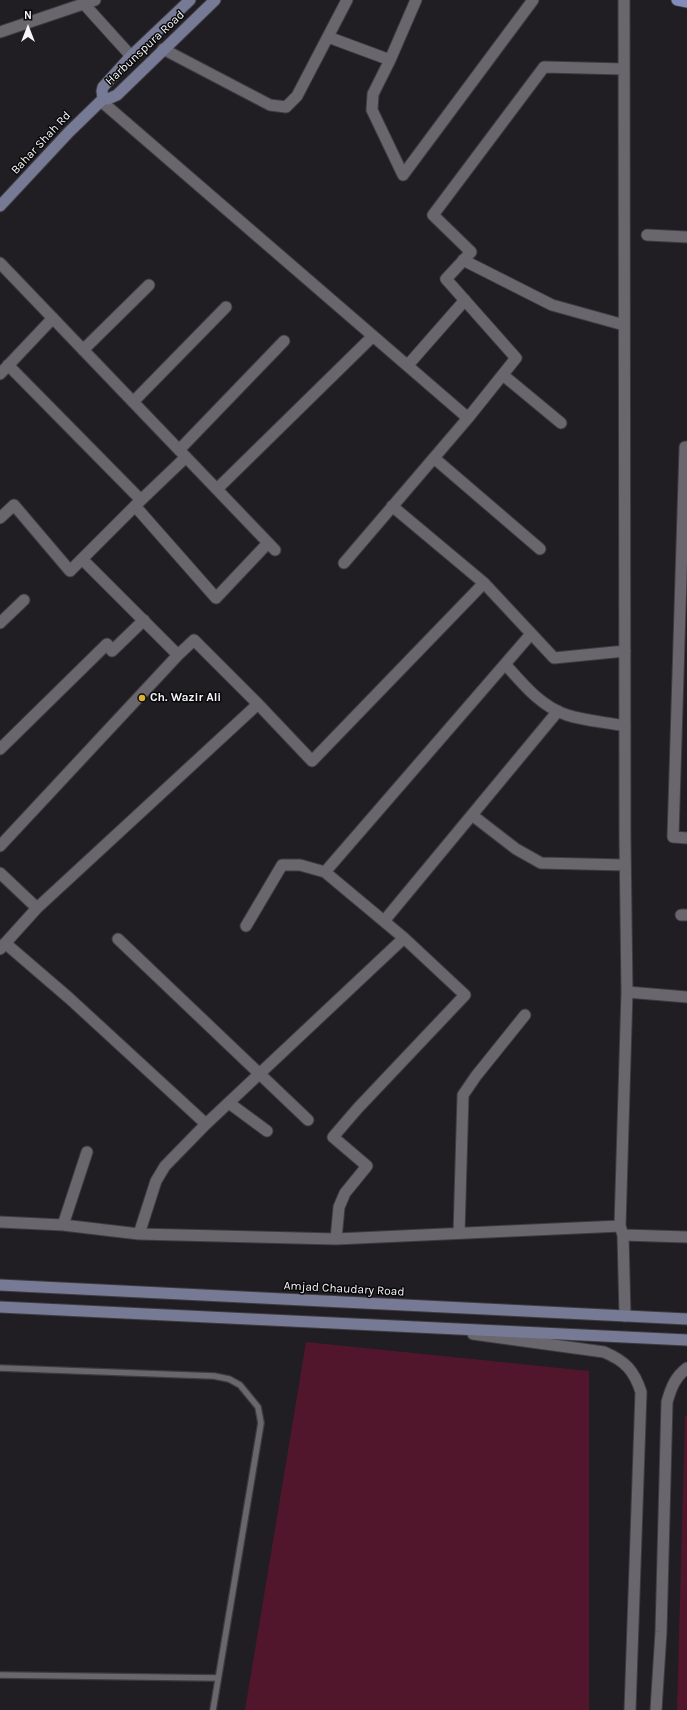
<!DOCTYPE html>
<style>
body{margin:0}
#map{position:relative;width:687px;height:1710px;overflow:hidden;background:#201e22;font-family:Karla,sans-serif}
canvas{display:block}
.north{position:absolute;left:8px;top:8px;width:40px;height:40px;-webkit-text-stroke:3px #09090a;paint-order:stroke;rotate:0deg;font-size:11px;font-weight:700;line-height:16px;text-align:center;color:#f5f4f7}
.north::after{content:'';display:block;margin:auto;width:14px;height:18px;background:#f5f4f7;clip-path:polygon(50% 0,100% 100%,50% 72%,0 100%)}
</style>
<div id="map">
<canvas width="687" height="1710"></canvas>
<div class="north">N</div>
</div>
<script>
const ctx = document.querySelector('canvas').getContext('2d');
ctx.lineJoin = 'round';
function paint(path, color) {
  ctx.fillStyle = color;
  ctx.fill(path, 'evenodd');
}
function stroke(path, color, width, dash) {
  ctx.strokeStyle = color;
  ctx.lineWidth = width;
  ctx.lineCap = dash ? 'butt' : 'round';
  ctx.setLineDash(dash || []);
  ctx.stroke(path);
}
function label(font, color, halo, rows, align = 'center') {
  ctx.font = font + ' Karla,sans-serif';
  ctx.lineWidth = 3;
  ctx.setLineDash([]);
  ctx.textBaseline = 'middle';
  ctx.strokeStyle = halo;
  ctx.fillStyle = color;
  for (const [text, x, y, turn = 0] of rows) {
    ctx.save();
    ctx.translate(x, y);
    ctx.rotate((+turn || 0) * Math.PI / 180);
    ctx.textAlign = isNaN(turn) ? turn : align;
    if (halo) ctx.strokeText(text, 0, 0);
    ctx.fillText(text, 0, 0);
    ctx.restore();
  }
}
paint(new Path2D(`
 M 306,1342 L 589,1371 L 589,1710 L 245,1710 Z
 M 685,1416 L 687,1416 L 687,1710 L 677,1710 Z`), '#51162c');
const service = new Path2D(`
 M 0,1368 L 214,1376 L 229,1379 L 240,1385 L 258,1407 L 261,1423 L 213,1710
 M 0,1675 L 218,1678`);
const minor = new Path2D(`
 M 624,0 L 625,839 L 627,992 L 620,1226 L 623,1235 L 625,1316
 M 84,4 L 131,56
 M 0,32 L 95,0
 M 328,37 L 390,60 L 416,0
 M 163,49 L 270,105 L 286,107 L 297,96 L 347,0
 M 390,60 L 373,94 L 372,110 L 403,175 L 533,0
 M 101,101 L 468,418 L 516,358 L 446,279 L 471,252 L 433,215 L 544,67 L 624,69
 M 647,235 L 687,237
 M 463,260 L 552,305 L 624,325
 M 0,263 L 275,550
 M 83,350 L 149,285
 M 8,365 L 141,500 L 186,457
 M 408,365 L 465,300
 M 0,374 L 53,318
 M 503,375 L 561,423
 M 133,402 L 226,307
 M 687,447 L 685,447 L 673,837 L 687,838
 M 179,450 L 284,341
 M 434,458 L 540,549
 M 217,489 L 373,336
 M 135,506 L 216,598 L 268,543
 M 392,506 L 484,583 L 554,658 L 625,651
 M 0,518 L 14,505 L 70,571 L 141,500
 M 344,563 L 468,418
 M 0,623 L 24,600
 M 505,664 C 522,683 541,707 567,715 C 585,721 606,722 625,726
 M 258,704 L 312,761 L 484,583
 M 0,749 L 107,644 L 112,651 L 144,620
 M 472,815 L 516,849 L 541,863 L 625,865
 M 0,846 L 178,655 L 82,559
 M 0,873 L 37,908 L 0,949
 M 37,908 L 258,704 L 194,640 L 178,655
 M 681,915 L 687,915
 M 384,921 L 558,711
 M 246,926 L 282,865 L 300,865 L 325,872
 M 404,938 L 325,872 L 531,634
 M 118,939 L 308,1120
 M 5,943 L 69,998 L 206,1124 L 165,1166 L 156,1181 L 139,1234
 M 627,992 L 687,997
 M 229,1103 L 267,1131
 M 206,1124 L 404,938 L 465,995 L 358,1108 L 333,1137 L 367,1166 L 345,1193 L 339,1207 L 336,1239
 M 0,1222 L 63,1225 L 139,1234 L 336,1239 L 620,1226
 M 63,1225 L 87,1152
 M 459,1233 L 463,1095 L 476,1076 L 525,1015
 M 623,1235 L 687,1237`);
const tertiary = new Path2D(`
 M 473,1334 L 604,1352 C 625,1361 634,1370 641,1392 L 630,1710
 M 656,1710 L 661,1632 L 667,1402 C 671,1388 675,1377 687,1368`);
const secondary = new Path2D(`
 M 103,99 L 108,99 L 117,95 L 215,0
 M 103,99 L 102,91 L 103,87 L 131,56 L 190,0
 M 0,206 L 69,132 L 103,99
 M 0,1285 L 687,1319
 M 0,1307 L 687,1340`);
const primary = new Path2D(`
 M 677,0 L 687,2`);
stroke(service, '#3d3c40', 8);
stroke(minor, '#3d3c40', 13);
stroke(tertiary, '#3d3c40', 13);
stroke(secondary, '#3d3c40', 13);
stroke(primary, '#3d3c40', 13);
stroke(service, '#69676d', 5.5);
stroke(minor, '#69676d', 11);
stroke(tertiary, '#69676d', 11);
stroke(secondary, '#767a95', 11);
stroke(primary, '#838dbd', 11);
for (const [x, y, r, color] of [
 [142,698,4,"#dbb233"]
]) {
  const dot = new Path2D();
  dot.arc(x, y, r, 0, 2 * Math.PI);
  ctx.fillStyle = color;
  ctx.fill(dot);
  stroke(dot, '#09090a', 1.5);
}
label('12px', '#f5f4f7', '#09090a', [
 ["Harbunspura Road",145,48,-43],
 ["Bahar Shah Rd",41,143,-47],
 ["Amjad Chaudary Road",344,1289,3]
]);
label('bold 12px', '#f5f4f7', '#09090a', [
 ["Ch. Wazir Ali",150,698]
], 'left');
</script>
